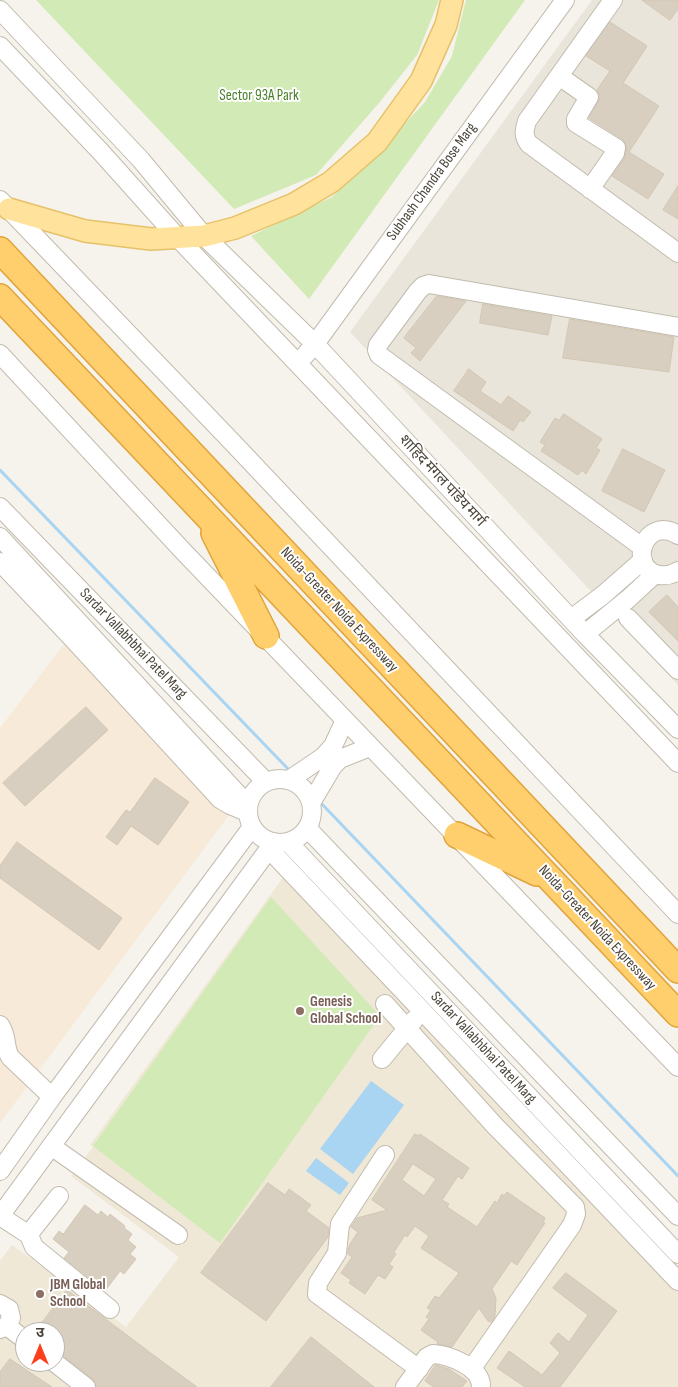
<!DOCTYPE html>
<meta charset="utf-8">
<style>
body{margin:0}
#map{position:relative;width:678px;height:1387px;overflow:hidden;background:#f6f3ec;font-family:"Sofia Sans Condensed","Noto Sans Devanagari",sans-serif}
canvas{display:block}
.north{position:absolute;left:15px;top:1322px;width:50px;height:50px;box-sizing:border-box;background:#fff;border:1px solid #b7b4b0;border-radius:50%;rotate:0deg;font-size:14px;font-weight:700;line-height:20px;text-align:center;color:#4b4439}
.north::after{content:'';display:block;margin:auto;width:18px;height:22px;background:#fc3f1d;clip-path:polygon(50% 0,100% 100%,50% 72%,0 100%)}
</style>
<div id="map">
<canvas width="678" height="1387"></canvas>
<div class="north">उ</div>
</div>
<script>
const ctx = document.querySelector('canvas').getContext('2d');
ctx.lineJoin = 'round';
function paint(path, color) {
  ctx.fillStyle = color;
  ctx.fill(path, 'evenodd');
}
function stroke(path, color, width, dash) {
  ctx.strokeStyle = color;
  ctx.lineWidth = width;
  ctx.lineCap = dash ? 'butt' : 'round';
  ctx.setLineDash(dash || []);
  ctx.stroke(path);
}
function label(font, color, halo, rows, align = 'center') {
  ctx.font = font + ' "Sofia Sans Condensed","Noto Sans Devanagari",sans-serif';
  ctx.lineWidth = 4;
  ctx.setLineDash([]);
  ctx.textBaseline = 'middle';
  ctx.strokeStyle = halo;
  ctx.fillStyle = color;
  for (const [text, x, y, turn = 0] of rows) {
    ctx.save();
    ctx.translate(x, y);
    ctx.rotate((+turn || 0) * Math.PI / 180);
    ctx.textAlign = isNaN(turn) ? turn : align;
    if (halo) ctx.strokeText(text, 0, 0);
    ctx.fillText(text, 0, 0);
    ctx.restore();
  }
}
paint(new Path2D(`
 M 592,0 L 678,0 L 678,685 L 350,332 Z`), '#eae5da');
paint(new Path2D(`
 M 67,640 L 229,815 L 0,1123 L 0,728 Z`), '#f7ead8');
paint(new Path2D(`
 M 284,876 L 678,1289 L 678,1387 L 0,1387 L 0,1261 L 12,1245 L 126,1327 L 179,1257 L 71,1176 L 93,1147 L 90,1145 ZM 25,1332 L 55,1332 L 55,1362 L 25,1362 Z`), '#efe8d6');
paint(new Path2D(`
 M 36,0 L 439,0 L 417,55 L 379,103 L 316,175 L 234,209 Z
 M 466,0 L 525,0 L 309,299 L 251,236 L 332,197 L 380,150 L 425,102 L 452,56 Z
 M 271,897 L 380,1016 L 220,1243 L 93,1146 Z`), '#d2eab5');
paint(new Path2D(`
 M 371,1081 L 404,1105 L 353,1174 L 320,1149 Z
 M 316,1158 L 349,1183 L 340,1195 L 306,1171 Z`), '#a9d4f2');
stroke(new Path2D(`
 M 0,470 L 291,772
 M 299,780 L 310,792
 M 320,802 L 678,1176`), '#a9d4f2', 3);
const building = new Path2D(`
 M 642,0 L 678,0 L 678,9 L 670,20 Z
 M 610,22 L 647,46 L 623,83 L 659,106 L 629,152 L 664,174 L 648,199 L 612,176 L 624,159 L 626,150 L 626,144 L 622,139 L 589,118 L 598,102 L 600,97 L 597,90 L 610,71 L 586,56 Z
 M 678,186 L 678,219 L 663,210 Z
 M 437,296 L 466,301 L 420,361 L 411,353 L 416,348 L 404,338 Z
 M 483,304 L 552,316 L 548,335 L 480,323 Z
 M 570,319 L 674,337 L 669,372 L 563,358 Z
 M 469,369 L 486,382 L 480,391 L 501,405 L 508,396 L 531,412 L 523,422 L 520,420 L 513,431 L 454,391 Z
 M 564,414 L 602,439 L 596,448 L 600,450 L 586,474 L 582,470 L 578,475 L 541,451 L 545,445 L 540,442 L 555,418 L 559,420 Z
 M 623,449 L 665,470 L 644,512 L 602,491 Z
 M 667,595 L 678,607 L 678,641 L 649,612 Z
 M 86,707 L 108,730 L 25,806 L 3,783 Z
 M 155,778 L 189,802 L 158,845 L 131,826 L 117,845 L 106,837 L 126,810 L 130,812 Z
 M 17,842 L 122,918 L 99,950 L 0,878 L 0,866 Z
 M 415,1134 L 419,1136 L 420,1134 L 469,1168 L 462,1179 L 458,1176 L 442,1200 L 449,1204 L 447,1207 L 477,1227 L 495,1201 L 497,1203 L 502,1194 L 504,1196 L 507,1192 L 545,1218 L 543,1222 L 545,1223 L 517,1265 L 511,1261 L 492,1289 L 496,1298 L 495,1316 L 492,1322 L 488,1321 L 479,1308 L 452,1347 L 437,1344 L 438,1342 L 421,1330 L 429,1319 L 426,1317 L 431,1310 L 427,1308 L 435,1296 L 439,1298 L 459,1273 L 421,1248 L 429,1236 L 415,1226 L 407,1237 L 405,1235 L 394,1252 L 396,1254 L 389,1264 L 393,1267 L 385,1279 L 378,1275 L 365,1294 L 349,1283 L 351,1280 L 341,1273 L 352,1257 L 348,1254 L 348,1250 L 350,1244 L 358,1232 L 351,1227 L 357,1218 L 387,1210 L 372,1200 ZM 413,1164 L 436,1179 L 424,1196 L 402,1180 Z
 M 268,1183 L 285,1195 L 289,1189 L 311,1205 L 306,1211 L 329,1228 L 328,1237 L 266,1321 L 201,1273 Z
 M 85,1205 L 98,1215 L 101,1211 L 108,1217 L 110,1214 L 125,1226 L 124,1228 L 132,1234 L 128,1240 L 136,1247 L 130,1254 L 136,1259 L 124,1274 L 120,1271 L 105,1291 L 64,1258 L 69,1252 L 53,1239 L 59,1231 L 63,1234 Z
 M 566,1273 L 617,1311 L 560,1387 L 525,1387 L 497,1368 L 509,1351 L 542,1375 L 560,1353 L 550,1343 L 558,1333 L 569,1342 L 588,1315 L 553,1288 Z
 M 67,1290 L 152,1354 L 197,1387 L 96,1387 L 93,1379 L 61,1354 L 55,1351 L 55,1332 L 35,1332 Z
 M 311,1337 L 374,1387 L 271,1387 Z
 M 10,1359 L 52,1387 L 0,1387 L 0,1372 Z
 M 436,1365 L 449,1369 L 467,1381 L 462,1387 L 434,1387 L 425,1381 Z`);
paint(building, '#d8cfc1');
stroke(building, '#d3c7b4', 1);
const minor = new Path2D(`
 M 613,0 L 527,121 C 524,131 523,136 529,144 L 678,253
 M 0,10 L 141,160 L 204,236 L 315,344 L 585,634 L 678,729
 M 0,46 L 100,151 L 178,238 L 678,763
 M 559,76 L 589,97 L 576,119 L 576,123 L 616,148 L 615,153 L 590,189
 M 0,200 L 234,444 L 678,914
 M 0,354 L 182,550 L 678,1067
 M 298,363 L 315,344 L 565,0
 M 0,507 L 266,782
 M 678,535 C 645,514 626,568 659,575 C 666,576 672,575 678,571
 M 0,537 L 248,805
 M 642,547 L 379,355 L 377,350 L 378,345 L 418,291 L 423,286 L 429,284 L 678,327
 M 0,562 L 73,639 L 220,799 L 230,805 L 247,812
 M 628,618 L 678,670
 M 571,619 L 603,595 L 643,560
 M 585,634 L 628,599 L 655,574
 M248 811a32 32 0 1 1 64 0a32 32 0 1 1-64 0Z
 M 289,780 L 323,757 L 333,746 L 345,720
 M 311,803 L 333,766 L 340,759 L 370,747
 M 307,828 L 678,1216
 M 288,842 L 678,1254
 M 269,849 L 678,1281
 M 385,1004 L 495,1126 L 575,1207 L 576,1214 L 572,1225 L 472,1368
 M 0,1025 C 8,1037 4,1046 10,1057 L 52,1097
 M 382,1059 L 414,1020
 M 51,1146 L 178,1235
 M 385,1155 L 340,1224 L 337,1253 L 318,1283 L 317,1294 L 419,1369
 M 0,1171 L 52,1097 L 252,827
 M 59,1196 L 32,1230 L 29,1235 L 34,1247 L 110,1309
 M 0,1216 L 274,842
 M 0,1216 L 29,1235
 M 0,1304 L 9,1309 L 11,1318 L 7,1326 L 0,1329
 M 7,1326 L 25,1340
 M 54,1362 L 86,1387
 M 405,1387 L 427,1357 L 433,1354 C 449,1355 482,1367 481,1387`);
const major = new Path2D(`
 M 9,209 L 85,231 L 151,239 L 204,236 L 235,228 L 294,204 L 331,182 L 377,142 L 421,81 L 446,25 L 452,0`);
const highway = new Path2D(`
 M 0,250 L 678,970
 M 0,297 L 678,1014
 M 214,533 L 266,636
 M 457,835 L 537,873`);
stroke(minor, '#c2bbae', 20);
stroke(major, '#e6c16a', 24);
stroke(highway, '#e0a43c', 28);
stroke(minor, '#fff', 18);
stroke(major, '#ffe39c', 21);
stroke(highway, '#ffcf6e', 25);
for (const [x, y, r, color] of [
 [300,1011,5,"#8d6e63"],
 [40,1294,5,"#8d6e63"]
]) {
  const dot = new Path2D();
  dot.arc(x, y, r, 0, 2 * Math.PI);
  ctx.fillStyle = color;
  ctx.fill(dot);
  stroke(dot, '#fff', 2);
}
label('15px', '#4a7f2a', '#fff', [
 ["Sector 93A Park",259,96]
]);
label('15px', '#4b4439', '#fff', [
 ["Subhash Chandra Bose Marg",432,182,-54],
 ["शाहिद मंगल पांडेय मार्ग",442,481,47],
 ["Noida-Greater Noida Expressway",339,610,47],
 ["Sardar Vallabhbhai Patel Marg",133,644,46],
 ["Noida-Greater Noida Expressway",597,928,47],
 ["Sardar Vallabhbhai Patel Marg",483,1048,47]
]);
label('bold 15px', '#785e54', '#fff', [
 ["Genesis",310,1002],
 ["Global School",310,1019],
 ["JBM Global",50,1285],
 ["School",50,1302]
], 'left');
</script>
